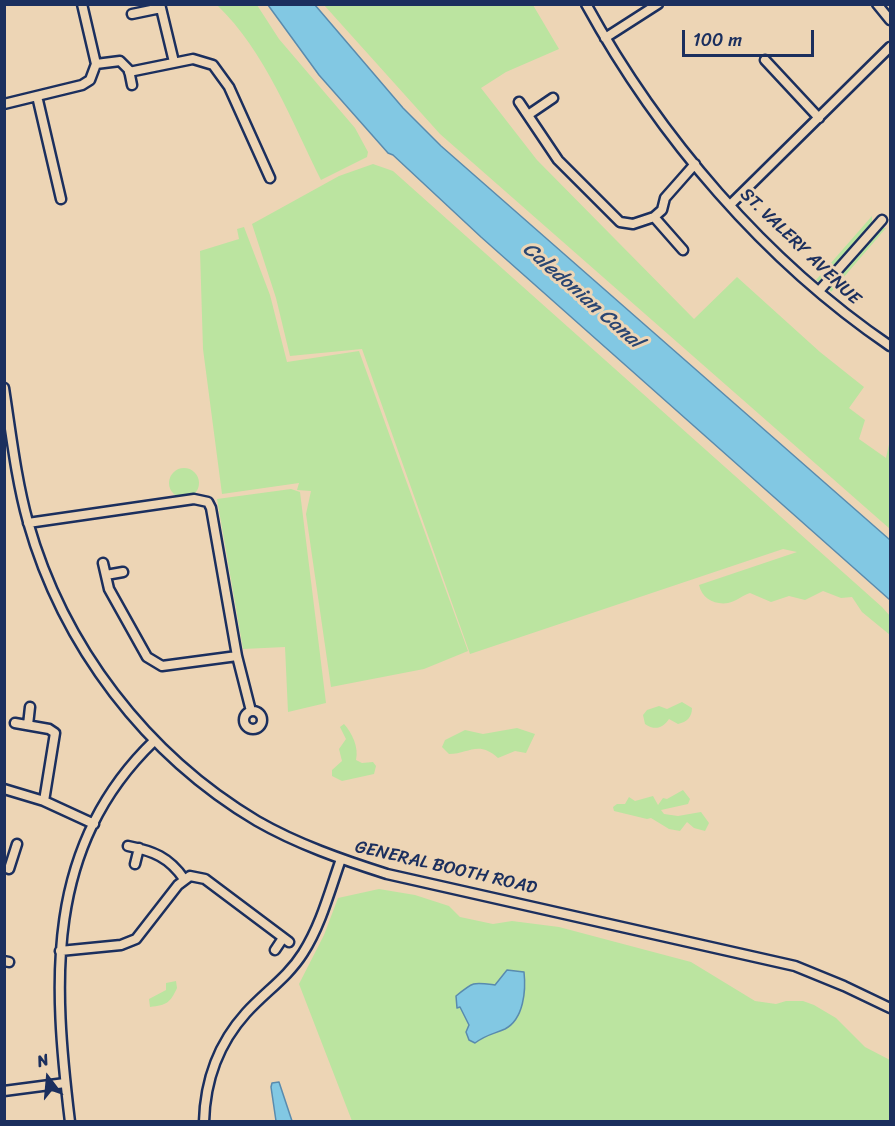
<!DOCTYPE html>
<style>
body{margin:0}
#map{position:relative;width:895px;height:1126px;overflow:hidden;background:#edd5b5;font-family:Sriracha,sans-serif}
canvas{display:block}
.frame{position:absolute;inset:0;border:6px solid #1b2f5e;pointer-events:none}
.north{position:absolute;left:18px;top:1048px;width:60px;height:60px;-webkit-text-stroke:4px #edd5b5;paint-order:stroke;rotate:344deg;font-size:16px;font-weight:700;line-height:24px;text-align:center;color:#1b2f5e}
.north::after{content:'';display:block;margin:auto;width:21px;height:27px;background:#1b2f5e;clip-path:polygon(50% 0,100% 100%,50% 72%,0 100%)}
.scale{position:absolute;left:682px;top:30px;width:132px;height:27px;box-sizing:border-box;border:3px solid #1b2f5e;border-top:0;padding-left:8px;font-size:18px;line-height:21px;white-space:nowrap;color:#1b2f5e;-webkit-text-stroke:4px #edd5b5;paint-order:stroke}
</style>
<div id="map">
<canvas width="895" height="1126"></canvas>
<div class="frame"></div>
<div class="north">N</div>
<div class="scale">100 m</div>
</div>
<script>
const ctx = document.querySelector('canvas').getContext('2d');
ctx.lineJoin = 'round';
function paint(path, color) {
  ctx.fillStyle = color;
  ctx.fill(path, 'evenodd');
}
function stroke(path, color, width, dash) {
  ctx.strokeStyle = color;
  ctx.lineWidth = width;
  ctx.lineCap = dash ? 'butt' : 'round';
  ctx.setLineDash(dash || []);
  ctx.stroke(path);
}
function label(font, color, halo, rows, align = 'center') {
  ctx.font = font + ' Sriracha,sans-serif';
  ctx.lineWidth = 6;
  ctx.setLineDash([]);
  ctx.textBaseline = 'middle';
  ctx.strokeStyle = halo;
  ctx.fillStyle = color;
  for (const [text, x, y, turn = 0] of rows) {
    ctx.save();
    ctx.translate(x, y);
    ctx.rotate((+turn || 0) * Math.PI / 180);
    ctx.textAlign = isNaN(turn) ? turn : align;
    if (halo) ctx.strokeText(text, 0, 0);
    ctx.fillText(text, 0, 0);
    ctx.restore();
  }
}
paint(new Path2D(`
 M 217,5 L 257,5 L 279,39 L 355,128 L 368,152 L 367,157 L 321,180 C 292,122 265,51 217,5 Z
 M 324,5 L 533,5 L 559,49 L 506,72 L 481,88 L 537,160 L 694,319 L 737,277 L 820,352 L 864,387 L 849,408 L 865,420 L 859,439 L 886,458 L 890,440 L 890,529 L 440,134 Z
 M 373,164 L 393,171 L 882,607 L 890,616 L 890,635 L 862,612 L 852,597 L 841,598 L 823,591 L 805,600 L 789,596 L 771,602 L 750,593 C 743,595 735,602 728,603 C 715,605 702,599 699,585 L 797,552 L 783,549 L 470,654 L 362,349 L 290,356 L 276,298 L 252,224 L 339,176 Z
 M 872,216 L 872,225 L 821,283 L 816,280 Z
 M 244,227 L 270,295 L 287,362 L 359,351 L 468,651 L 424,669 L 331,687 L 306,514 L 311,491 L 297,490 L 299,483 L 222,494 L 203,349 L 200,251 L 239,239 L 237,229 Z
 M 879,227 L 886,228 L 831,292 L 828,286 Z
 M169 483a15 15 0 1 1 30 0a15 15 0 1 1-30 0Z
 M 291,489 L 300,492 L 326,703 L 288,712 L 285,647 L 243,649 L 217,499 Z
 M 682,702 L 692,708 C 692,717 687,722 678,724 L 669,719 C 663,728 655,731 645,724 L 643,715 L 647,710 L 659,706 L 667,709 Z
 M 344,724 C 352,733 359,747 356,760 L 362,763 L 373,762 L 376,766 L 374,774 L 342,781 L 332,776 L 332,770 L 342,761 L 339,749 L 346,739 L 340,727 Z
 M 517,728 L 535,734 L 526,753 L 515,751 L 498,758 C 478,740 469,754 449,754 L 442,747 L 445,740 L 465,730 L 483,734 Z
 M 683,790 L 690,799 L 688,804 L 661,810 L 664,814 L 678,816 L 701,812 L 709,823 L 705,831 L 694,828 L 687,822 L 680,831 L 669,829 L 651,818 L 647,819 L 614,811 L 613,807 L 617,804 L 625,804 L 629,797 L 635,801 L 653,796 L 658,805 L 663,798 L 667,799 Z
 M 379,889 L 415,895 L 449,906 L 460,917 L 493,924 L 512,921 L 559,927 L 691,962 L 755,1001 L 776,1004 L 786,1001 L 803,1001 L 814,1005 L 836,1018 L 865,1047 L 890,1060 L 890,1121 L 352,1121 L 299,984 L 324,935 L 338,898 Z
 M 176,981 L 177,988 C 170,1003 167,1005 150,1007 L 149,999 L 166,990 L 166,983 Z`), '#bbe4a0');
const water = new Path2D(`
 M 268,5 L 315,5 L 403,108 L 441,146 L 890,540 L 890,600 L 481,237 L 393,155 L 388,153 L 319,75 Z
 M 507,970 L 524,972 C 526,990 524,1019 505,1029 C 494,1034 487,1034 475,1043 L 469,1040 L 466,1032 L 469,1025 L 460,1007 L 457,1008 L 456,996 C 474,981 474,982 495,985 Z
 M 279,1082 L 292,1121 L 276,1121 L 271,1087 L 272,1083 Z`);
paint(water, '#82c8e3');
stroke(water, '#598bae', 1.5);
const minor = new Path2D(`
 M 160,4 L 174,62
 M 586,4 C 659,137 765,261 890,346
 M 877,4 L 890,20
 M 132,14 L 161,8
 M 605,38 L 658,4
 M 765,60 L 819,118
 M 96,64 L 120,61 L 129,70 L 132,85
 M 129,72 L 193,59 L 213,65 L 229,87 L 270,178
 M 37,96 L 61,199
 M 519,102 L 558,160 L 620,222 L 633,224 L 654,217 L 662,210 L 665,198 L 695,164
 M 4,104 L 82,85 L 90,80 L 96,64 L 82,4
 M 528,115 L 553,98
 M 731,204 L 890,47
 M 654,217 L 683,250
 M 819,291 L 882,220
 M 4,388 C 11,433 16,479 28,522 C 63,646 146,755 257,821 C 297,844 343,860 387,874 L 795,966 L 844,986 L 890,1008
 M 28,523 L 194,499 L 208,502 L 211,508 L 237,656 L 251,711
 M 103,563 L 109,589 L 147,657 L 162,666 L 237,656
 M 106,575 L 123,572
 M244 720a9 9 0 1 1 18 0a9 9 0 1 1-18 0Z
 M 15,723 L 49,729 L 55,733 L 44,801
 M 28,725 L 30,707
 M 4,789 L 44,801 L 94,824
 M 128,846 C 153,851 169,857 184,879
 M 135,864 L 139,848
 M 9,869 L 17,844
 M 275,950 L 283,938
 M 60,951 L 121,945 L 136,939 L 178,885 L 190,876 L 205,879 L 289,942
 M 4,961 L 9,962
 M 4,1091 L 65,1083
 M 70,1122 C 53,982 44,847 154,741
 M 204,1122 C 205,1081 219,1043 246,1013 C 265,992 288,977 303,953 C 321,925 330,890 341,859`);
stroke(minor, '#1b2f5e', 13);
stroke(minor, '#edd5b5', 8);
label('18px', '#1b2f5e', '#edd5b5', [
 ["ST. VALERY AVENUE",800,247,44],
 ["GENERAL BOOTH ROAD",446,868,13]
]);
label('italic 20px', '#2a4672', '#edd5b5', [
 ["Caledonian Canal",582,296,41]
]);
</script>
